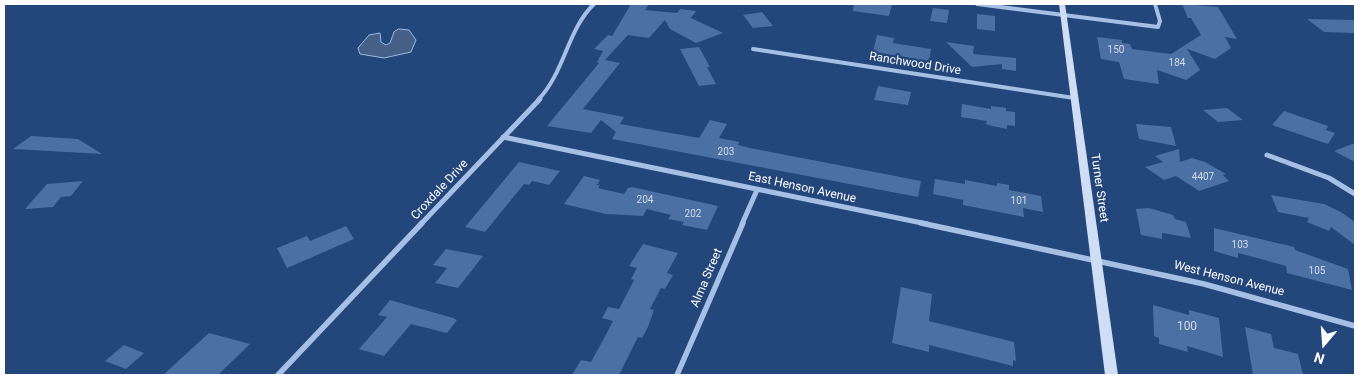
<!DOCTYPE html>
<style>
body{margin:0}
#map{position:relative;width:1359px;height:379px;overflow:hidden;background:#23467b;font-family:Roboto,sans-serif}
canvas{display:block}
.frame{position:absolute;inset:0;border:5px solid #fff;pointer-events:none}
.north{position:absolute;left:1299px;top:319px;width:50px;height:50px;-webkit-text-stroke:4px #23467b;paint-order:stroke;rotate:198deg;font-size:14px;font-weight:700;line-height:20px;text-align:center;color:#fff}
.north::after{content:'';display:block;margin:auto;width:18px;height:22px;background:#fff;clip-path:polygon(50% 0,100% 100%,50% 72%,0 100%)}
</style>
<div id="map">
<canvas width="1359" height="379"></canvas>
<div class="frame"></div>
<div class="north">N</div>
</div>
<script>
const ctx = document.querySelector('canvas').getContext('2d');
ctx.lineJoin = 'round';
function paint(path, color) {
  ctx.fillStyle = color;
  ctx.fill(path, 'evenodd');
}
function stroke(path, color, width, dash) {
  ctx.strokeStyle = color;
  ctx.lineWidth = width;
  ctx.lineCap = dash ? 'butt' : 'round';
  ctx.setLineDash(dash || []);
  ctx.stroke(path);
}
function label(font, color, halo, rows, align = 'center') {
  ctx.font = font + ' Roboto,sans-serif';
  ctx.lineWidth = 4.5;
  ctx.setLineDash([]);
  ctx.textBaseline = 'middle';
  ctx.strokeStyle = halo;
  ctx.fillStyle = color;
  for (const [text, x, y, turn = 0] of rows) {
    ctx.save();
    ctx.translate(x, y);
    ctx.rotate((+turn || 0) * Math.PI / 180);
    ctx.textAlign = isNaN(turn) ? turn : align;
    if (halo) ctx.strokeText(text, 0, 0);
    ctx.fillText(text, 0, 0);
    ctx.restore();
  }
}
const water = new Path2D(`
 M 399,29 L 409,30 L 416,40 L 411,52 L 384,58 L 360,54 L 358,48 L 369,35 L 380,33 L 381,42 L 386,45 L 390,43 L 394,32 Z`);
paint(water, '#466087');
stroke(water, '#9abae6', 1);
paint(new Path2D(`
 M 631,4 L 649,4 L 645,10 L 677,13 L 680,9 L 696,11 L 691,18 L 723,33 L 696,43 L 670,29 L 665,20 L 649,38 L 628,35 L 605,60 L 620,63 L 583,109 L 624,117 L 620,124 L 699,138 L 710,120 L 727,124 L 719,138 L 739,142 L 738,145 L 750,148 L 921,181 L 918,197 L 612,139 L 616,132 L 601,120 L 591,133 L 547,126 L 599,63 L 597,62 L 603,51 L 594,49 L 608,35 L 612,36 Z
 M 854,4 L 892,4 L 889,16 L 853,11 Z
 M 1182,4 L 1218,7 L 1237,39 L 1225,37 L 1231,48 L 1215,59 L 1187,49 L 1200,70 L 1186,80 L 1157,70 L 1159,84 L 1124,79 L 1119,62 L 1101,59 L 1097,37 L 1122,40 L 1122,43 L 1130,44 L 1132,49 L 1171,54 L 1201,35 L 1191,18 L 1188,18 Z
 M 933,8 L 949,10 L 947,23 L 930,21 Z
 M 762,12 L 773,26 L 753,28 L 743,15 Z
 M 977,14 L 995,16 L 995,31 L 977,29 Z
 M 1307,19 L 1355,20 L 1355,33 L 1324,32 Z
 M 877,35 L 894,38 L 893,43 L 931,49 L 929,61 L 873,52 Z
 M 946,42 L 974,46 L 973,54 L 1016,58 L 1016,71 L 1002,69 L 1002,64 L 972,67 Z
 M 699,47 L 710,67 L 707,67 L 716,84 L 699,86 L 680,49 Z
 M 878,86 L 911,92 L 908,105 L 874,100 Z
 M 962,104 L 991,109 L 991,106 L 1006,108 L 1006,111 L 1015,112 L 1015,126 L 1007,125 L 1007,129 L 992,126 L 986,124 L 987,121 L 961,117 Z
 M 1227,108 L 1243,120 L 1218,122 L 1203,110 Z
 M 1284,111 L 1328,126 L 1326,130 L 1335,133 L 1328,144 L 1272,125 Z
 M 1136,124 L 1171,127 L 1176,146 L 1139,139 Z
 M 31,136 L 78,139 L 102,154 L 13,149 Z
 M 1355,143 L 1355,162 L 1334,151 Z
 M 1179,149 L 1180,162 L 1192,158 L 1205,162 L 1226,174 L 1223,175 L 1229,181 L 1199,191 L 1176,176 L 1164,180 L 1145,167 L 1163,162 L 1155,156 Z
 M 519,162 L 560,171 L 549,185 L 532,181 L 529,185 L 524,184 L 485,232 L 465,227 Z
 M 584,176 L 600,180 L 597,185 L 600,185 L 598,188 L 624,194 L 628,188 L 632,187 L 718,206 L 707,230 L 682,225 L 684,222 L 668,219 L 671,215 L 647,209 L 643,216 L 606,214 L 564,204 Z
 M 935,179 L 965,184 L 965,180 L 997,186 L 997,183 L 1009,185 L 1009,190 L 1041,196 L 1043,212 L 1023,208 L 1024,217 L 963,205 L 963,200 L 933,194 Z
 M 83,181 L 71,196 L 61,197 L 53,207 L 25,209 L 47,184 Z
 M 1271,195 L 1324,204 L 1341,212 L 1355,222 L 1355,245 L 1331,227 L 1329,231 L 1307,222 L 1309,218 L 1278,212 Z
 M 1149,208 L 1173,215 L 1175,219 L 1186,222 L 1191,238 L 1162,233 L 1162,239 L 1141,235 L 1136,209 Z
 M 346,226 L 354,239 L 287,268 L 277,248 L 307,236 L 310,241 Z
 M 1214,228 L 1294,247 L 1295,250 L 1348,269 L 1352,290 L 1287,273 L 1286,266 L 1250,256 L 1238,253 L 1238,258 L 1214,251 Z
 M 643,244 L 678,253 L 667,273 L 673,275 L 665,289 L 661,288 L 650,309 L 654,310 L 648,327 L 642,338 L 638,337 L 619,375 L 572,375 L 581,360 L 591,362 L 609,329 L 613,321 L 602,318 L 608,307 L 619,309 L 634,280 L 631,279 L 637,268 L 629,266 Z
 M 446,249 L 483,256 L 458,288 L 435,283 L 447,268 L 433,265 Z
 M 901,287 L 932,294 L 929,321 L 1014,342 L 1016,361 L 1013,360 L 1013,366 L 929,345 L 929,352 L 892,343 Z
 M 390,300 L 453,318 L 457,320 L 447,333 L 411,324 L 384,356 L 359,349 L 387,317 L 378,315 Z
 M 1153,305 L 1189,315 L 1189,310 L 1219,318 L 1223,357 L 1187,346 L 1188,352 L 1159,344 L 1159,338 L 1154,336 Z
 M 1245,327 L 1271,334 L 1274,348 L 1298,354 L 1303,375 L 1253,375 Z
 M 209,333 L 250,344 L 218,375 L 163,375 Z
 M 124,345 L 144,353 L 126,369 L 105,361 Z`), '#4b70a4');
stroke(new Path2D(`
 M 977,4 L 1158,27 L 1160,21 L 1155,4
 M 753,49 L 1074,98
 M 538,100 C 565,72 567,30 594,4`), '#a6c0e5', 4);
stroke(new Path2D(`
 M 503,137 L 927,224
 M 1267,155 L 1329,178 L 1355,194
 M 421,224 L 540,99
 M 742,224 L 757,190`), '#a6c0e5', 5);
stroke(new Path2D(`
 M 921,223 L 1204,284 L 1355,326
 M 278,375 L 422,223
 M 677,375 L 743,223`), '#a6c0e5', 5.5);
paint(new Path2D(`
 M 1059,4 L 1065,4 L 1118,375 L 1105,375 Z`), '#cfdef4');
label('10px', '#d2dbe8', null, [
 ["150",1116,50],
 ["184",1177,63],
 ["203",726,152],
 ["4407",1203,177],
 ["204",645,200],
 ["101",1019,201],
 ["202",693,214],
 ["103",1240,245],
 ["105",1317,271]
]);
label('12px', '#fff', '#23467b', [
 ["Ranchwood Drive",915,64,9],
 ["East Henson Avenue",802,188,12],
 ["Turner Street",1099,188,82],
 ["Croxdale Drive",440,190,-47],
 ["Alma Street",707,278,-67],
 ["West Henson Avenue",1229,279,14]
]);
label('12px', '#d2dbe8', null, [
 ["100",1187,327]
]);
</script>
